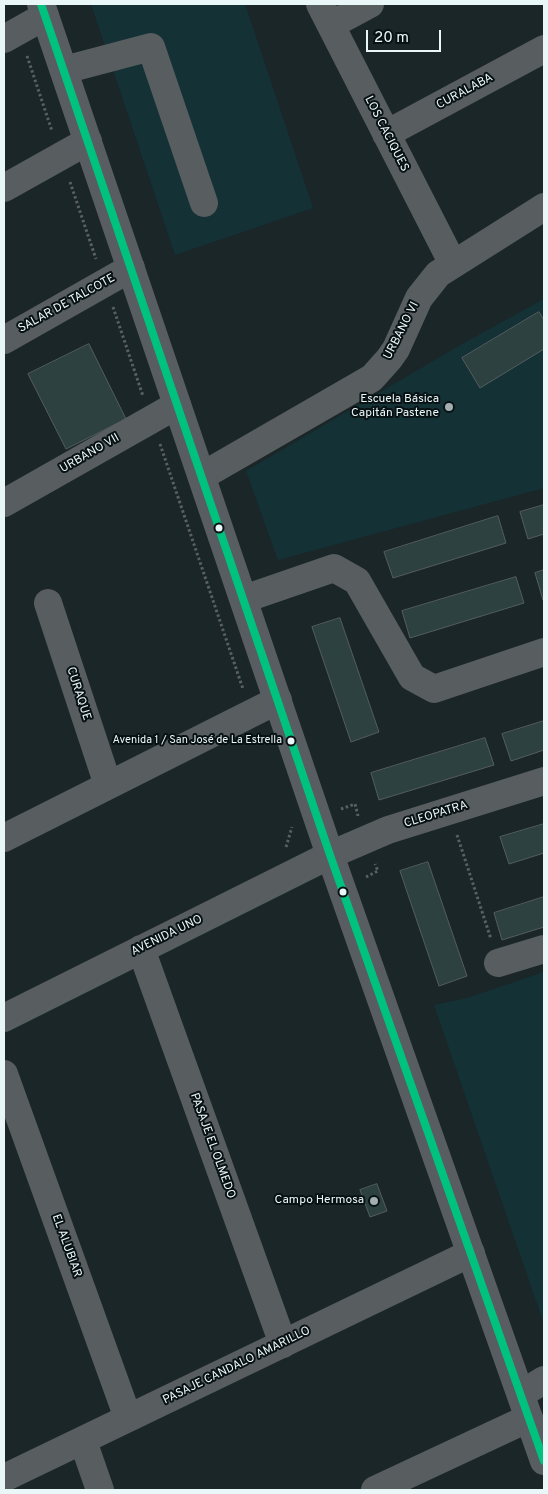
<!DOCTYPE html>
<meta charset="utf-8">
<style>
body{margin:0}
#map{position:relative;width:548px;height:1494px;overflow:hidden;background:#1b2628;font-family:Overpass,sans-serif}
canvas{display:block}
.frame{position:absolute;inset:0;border:5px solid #eaf7f9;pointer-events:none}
.scale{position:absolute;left:366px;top:30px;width:75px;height:22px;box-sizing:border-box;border:2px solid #eaf7f9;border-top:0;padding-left:6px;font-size:15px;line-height:18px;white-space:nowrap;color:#eaf7f9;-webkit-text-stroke:4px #081113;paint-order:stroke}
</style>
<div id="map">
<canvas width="548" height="1494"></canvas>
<div class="frame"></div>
<div class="scale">20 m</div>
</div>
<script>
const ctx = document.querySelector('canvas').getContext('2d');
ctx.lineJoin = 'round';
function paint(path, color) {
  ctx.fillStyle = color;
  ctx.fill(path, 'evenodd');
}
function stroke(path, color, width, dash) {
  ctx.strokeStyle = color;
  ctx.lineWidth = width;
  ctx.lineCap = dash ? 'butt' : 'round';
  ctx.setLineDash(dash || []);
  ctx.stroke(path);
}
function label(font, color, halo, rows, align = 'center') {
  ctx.font = font + ' Overpass,sans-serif';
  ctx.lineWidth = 4;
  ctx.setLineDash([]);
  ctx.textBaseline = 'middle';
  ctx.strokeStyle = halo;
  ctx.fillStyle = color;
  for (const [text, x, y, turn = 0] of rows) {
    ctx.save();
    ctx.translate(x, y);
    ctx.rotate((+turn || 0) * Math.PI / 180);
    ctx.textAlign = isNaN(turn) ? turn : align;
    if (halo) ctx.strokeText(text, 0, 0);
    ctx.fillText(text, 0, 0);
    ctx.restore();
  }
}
paint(new Path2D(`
 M 91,4 L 245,4 L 313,208 L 175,255 Z
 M 544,299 L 544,488 L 278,560 L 246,471 L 462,344 Z
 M 544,972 L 544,1324 L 434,1005 L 467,998 Z`), '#143136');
const building = new Path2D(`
 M 539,312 L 544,320 L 544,349 L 480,388 L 462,358 Z
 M 89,344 L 126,419 L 66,449 L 28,374 Z
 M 544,505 L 544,534 L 528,539 L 520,512 Z
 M 498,516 L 506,543 L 393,578 L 384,552 Z
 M 544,570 L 544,600 L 543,600 L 535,573 Z
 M 516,577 L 524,603 L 410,638 L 402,611 Z
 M 340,618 L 379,732 L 351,742 L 312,627 Z
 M 544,721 L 544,750 L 511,761 L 502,734 Z
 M 485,738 L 494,765 L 379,800 L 371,773 Z
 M 544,824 L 544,853 L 509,864 L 500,837 Z
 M 428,862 L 467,976 L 439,986 L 400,871 Z
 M 544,897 L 544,927 L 502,940 L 494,913 Z
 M 377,1184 L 387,1211 L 370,1217 L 360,1190 Z`);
paint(building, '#2d4240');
stroke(building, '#545d5d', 1);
stroke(new Path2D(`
 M 27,56 L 52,131
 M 70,182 L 96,259
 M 113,307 L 143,396
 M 160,444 L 243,689
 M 341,809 L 355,804 L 358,816
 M 457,835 L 491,939
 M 286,847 L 292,827
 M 366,877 L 378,871 L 375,864`), '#5a6061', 3, [2.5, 2.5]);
stroke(new Path2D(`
 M 320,4 L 453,264
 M 331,25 L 370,4
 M 4,39 L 45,16
 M 64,70 L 151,47 L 204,203
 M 386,134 L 544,49
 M 4,188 L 88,141
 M 4,340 L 131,268
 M 202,476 L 372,378 L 389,359 L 396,349 L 419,298 L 438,274 L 544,207
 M 4,503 L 177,405
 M 244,599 L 334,568 L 357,581 L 412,677 L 434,689 L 544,652
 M 48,603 L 108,785
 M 4,838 L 278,700
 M 141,949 L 283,1344
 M 498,963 L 544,949
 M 4,1018 L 330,855 L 388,830 L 544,781
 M 4,1074 L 128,1418
 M 521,1394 L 544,1380
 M 83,1441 L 100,1490
 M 4,1478 L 471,1253
 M 375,1490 L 529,1418`), '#585d5f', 28);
stroke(new Path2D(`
 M 41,4 L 330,855 L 544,1461`), '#575d60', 28);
stroke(new Path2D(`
 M 41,4 L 330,855 L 544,1461`), '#00c27f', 8);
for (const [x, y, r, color] of [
 [449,407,5,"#a2aeb0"],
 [219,528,4.5,"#eaf7f9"],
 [291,741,4.5,"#eaf7f9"],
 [343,892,4.5,"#eaf7f9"],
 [374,1201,5,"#a2aeb0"]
]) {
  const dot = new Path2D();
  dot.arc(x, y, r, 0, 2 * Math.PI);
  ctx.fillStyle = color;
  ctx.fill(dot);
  stroke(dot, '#081113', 2);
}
label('11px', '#eaf7f9', '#081113', [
 ["Avenida 1 / San José de La Estrella",282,741]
], 'right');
label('12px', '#eaf7f9', '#081113', [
 ["CURALABA",465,92,-28],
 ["LOS CACIQUES",386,134,63],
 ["SALAR DE TALCOTE",67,304,-29],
 ["URBANO VI",402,331,-63],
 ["URBANO VII",90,454,-30],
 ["CURAQUE",78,694,72],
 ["CLEOPATRA",436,815,-17],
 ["AVENIDA UNO",167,936,-26],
 ["PASAJE EL OLMEDO",212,1146,70],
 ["EL ALUBIAR",66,1246,70],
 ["PASAJE CANDALO AMARILLO",237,1366,-26]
]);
label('12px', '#eaf7f9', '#081113', [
 ["Escuela Básica",439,400],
 ["Capitán Pastene",439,414],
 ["Campo Hermosa",364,1201]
], 'right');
</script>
